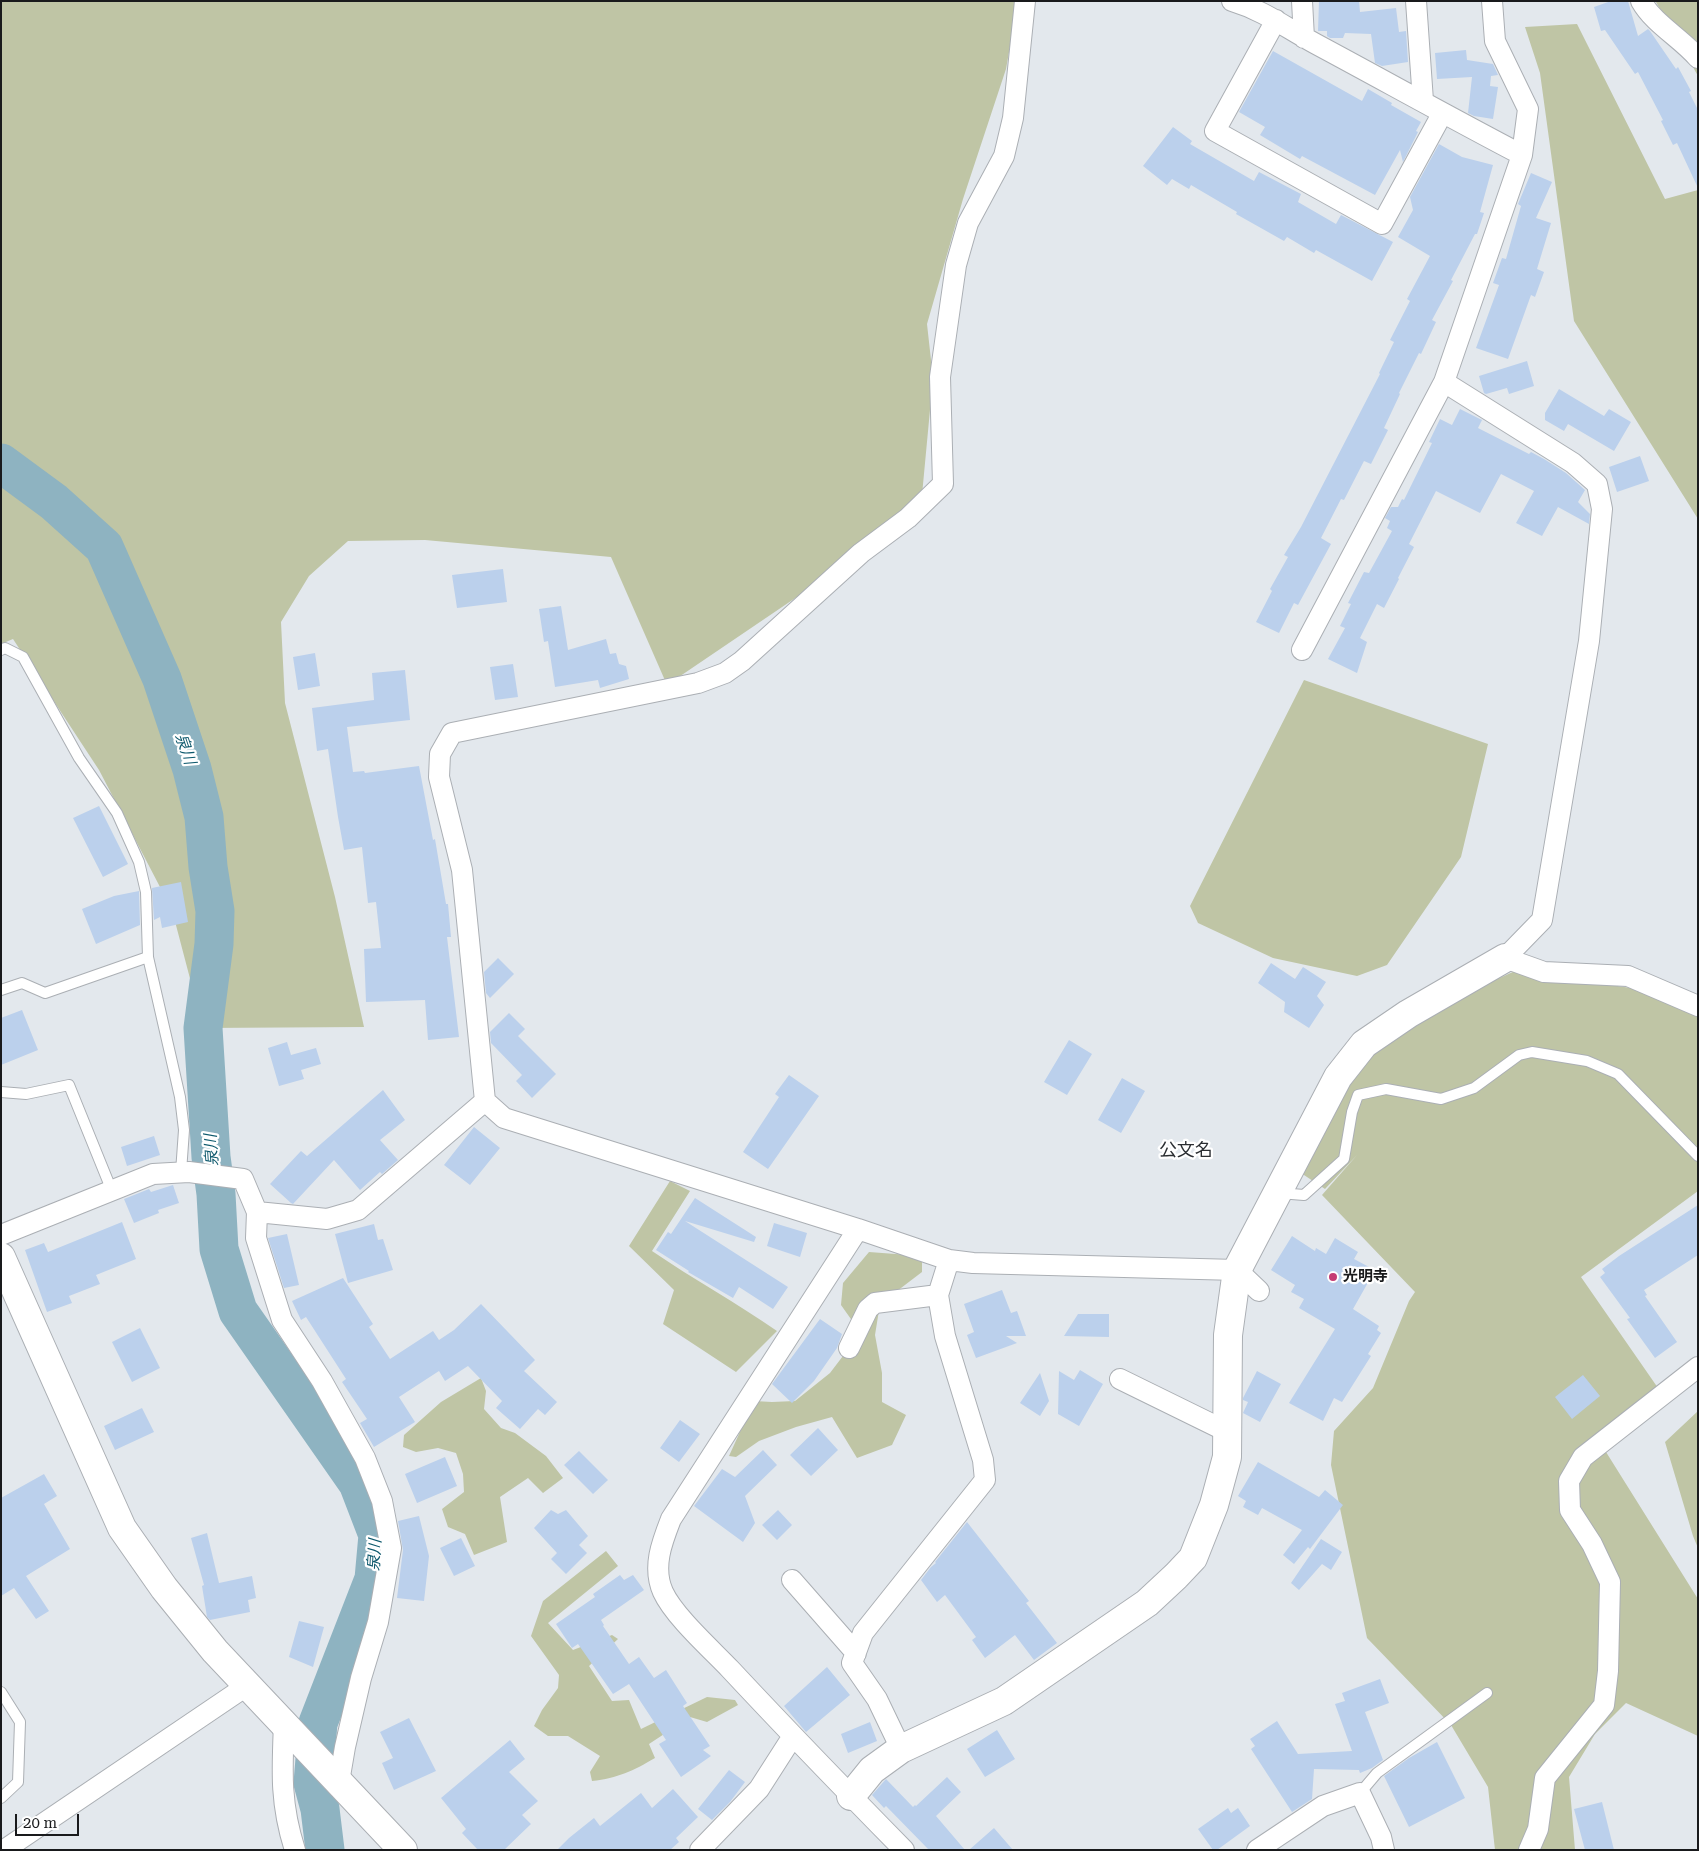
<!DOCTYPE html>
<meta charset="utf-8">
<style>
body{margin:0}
#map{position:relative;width:1699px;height:1851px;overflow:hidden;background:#e3e8ed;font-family:"Roboto Serif",serif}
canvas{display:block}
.frame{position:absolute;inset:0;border:2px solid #191a1c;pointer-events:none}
.scale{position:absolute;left:15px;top:1814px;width:64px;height:22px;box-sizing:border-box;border:2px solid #191a1c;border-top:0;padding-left:6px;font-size:15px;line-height:18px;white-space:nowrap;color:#191a1c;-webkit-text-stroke:4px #fff;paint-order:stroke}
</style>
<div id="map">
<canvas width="1699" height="1851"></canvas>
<div class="frame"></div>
<div class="scale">20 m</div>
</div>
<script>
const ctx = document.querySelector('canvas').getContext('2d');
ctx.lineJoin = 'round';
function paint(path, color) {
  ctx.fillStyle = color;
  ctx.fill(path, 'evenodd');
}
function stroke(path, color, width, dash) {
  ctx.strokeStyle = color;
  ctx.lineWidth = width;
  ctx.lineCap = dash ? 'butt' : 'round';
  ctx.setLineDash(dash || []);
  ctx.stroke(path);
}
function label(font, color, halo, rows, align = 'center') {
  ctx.font = font + ' "Roboto Serif","Noto Sans JP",serif';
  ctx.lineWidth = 4.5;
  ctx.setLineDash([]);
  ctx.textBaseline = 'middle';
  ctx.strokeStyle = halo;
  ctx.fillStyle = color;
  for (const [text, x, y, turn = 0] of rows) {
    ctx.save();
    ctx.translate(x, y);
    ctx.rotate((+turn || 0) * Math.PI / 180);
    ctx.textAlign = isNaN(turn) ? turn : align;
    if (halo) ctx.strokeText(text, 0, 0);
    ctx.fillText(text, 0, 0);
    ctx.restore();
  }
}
paint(new Path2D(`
 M 1,1 L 1018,1 L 1006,69 L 963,199 L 927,324 L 933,378 L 922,495 L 816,584 L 667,685 L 611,557 L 425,540 L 348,541 L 309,576 L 281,622 L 285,703 L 335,897 L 364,1027 L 203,1028 L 172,910 L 99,770 L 13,639 L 1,644 Z
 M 1656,1 L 1698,1 L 1698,76 L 1656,2 Z
 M 1577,24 L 1665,199 L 1698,190 L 1698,519 L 1574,321 L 1540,73 L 1525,27 Z
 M 1304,680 L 1488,744 L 1461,857 L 1387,965 L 1357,976 L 1273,958 L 1198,923 L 1190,906 Z
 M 1515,971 L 1631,988 L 1698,1017 L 1698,1191 L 1581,1277 L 1658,1388 L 1601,1444 L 1698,1599 L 1698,1736 L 1626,1703 L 1595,1734 L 1569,1777 L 1575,1850 L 1495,1850 L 1488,1787 L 1451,1725 L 1367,1638 L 1331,1465 L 1334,1431 L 1373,1388 L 1409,1301 L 1415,1292 L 1322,1195 L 1357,1155 L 1325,1189 L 1301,1173 L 1368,1050 L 1458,997 Z
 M 670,1181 L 690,1191 L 652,1251 C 693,1279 737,1303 777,1331 L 736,1372 L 663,1324 L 674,1290 L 629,1246 Z
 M 869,1252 L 922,1256 L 922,1272 L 880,1304 L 875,1335 L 882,1373 L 882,1402 L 906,1415 L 892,1445 L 857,1458 L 832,1417 L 796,1427 L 759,1441 L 736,1457 L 729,1456 L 754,1401 L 772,1402 L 795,1401 L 830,1373 L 849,1348 L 853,1322 L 841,1305 L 843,1283 Z
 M 481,1378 L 486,1391 L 484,1409 L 501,1428 L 515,1433 L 546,1456 L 563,1478 L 543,1493 L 528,1478 L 500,1497 L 507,1542 L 474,1555 L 465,1534 L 448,1527 L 442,1509 L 464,1492 L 463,1474 L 456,1453 L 438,1448 L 416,1452 L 403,1447 L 404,1435 L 441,1402 Z
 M 1698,1411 L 1698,1548 L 1693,1536 L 1665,1442 Z
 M 606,1551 L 618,1566 L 548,1623 L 573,1650 L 612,1635 L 618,1639 L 589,1666 L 612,1701 L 629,1700 L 641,1729 L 707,1697 L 735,1700 L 738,1705 L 707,1722 L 690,1717 L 649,1744 L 655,1758 C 633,1771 618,1778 592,1781 L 590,1772 L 600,1756 L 568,1736 L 548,1736 L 534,1726 L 542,1710 L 558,1688 L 559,1675 L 531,1636 L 543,1601 Z`), '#bfc5a5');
stroke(new Path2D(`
 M 1,463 L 54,502 L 104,547 L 162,679 L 192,769 L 204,817 L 208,867 L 215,911 L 214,944 L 203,1028 L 211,1157 L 216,1194 L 219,1249 L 238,1311 L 358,1483 L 378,1535 L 374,1579 L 318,1723 L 313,1783 L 320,1809 L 325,1850`), '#8eb3c1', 39);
paint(new Path2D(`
 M 1319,1 L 1359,1 L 1360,12 L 1396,8 L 1399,32 L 1406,31 L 1408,62 L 1382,66 L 1375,63 L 1371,34 L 1345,33 L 1343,38 L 1330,38 L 1327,36 L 1327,31 L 1318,31 Z
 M 1611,1 L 1628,1 L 1638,36 L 1648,29 L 1650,31 L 1676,69 L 1678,67 L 1691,91 L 1689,92 L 1698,110 L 1698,188 L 1677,143 L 1673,145 L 1661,121 L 1663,120 L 1638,72 L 1635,74 L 1605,30 L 1601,31 L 1594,7 Z
 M 1466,50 L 1467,60 L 1493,64 L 1498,75 L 1491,76 L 1490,86 L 1498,87 L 1493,119 L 1474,116 L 1468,113 L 1472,77 L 1437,79 L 1435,53 Z
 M 1273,51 L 1362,101 L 1368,89 L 1392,103 L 1391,105 L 1421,122 L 1416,131 L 1418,132 L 1403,162 L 1400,150 L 1375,195 L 1302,156 L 1300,159 L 1260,135 L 1265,127 L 1239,112 Z
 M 1173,127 L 1192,141 L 1190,144 L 1254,181 L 1259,172 L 1301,194 L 1298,202 L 1336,224 L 1341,215 L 1393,242 L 1372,281 L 1316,250 L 1314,253 L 1287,237 L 1284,241 L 1236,214 L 1237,212 L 1191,185 L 1189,189 L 1172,179 L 1167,185 L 1143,166 Z
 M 1439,144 L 1462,157 L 1493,165 L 1480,212 L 1484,213 L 1477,234 L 1475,234 L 1451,280 L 1453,281 L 1432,320 L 1436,322 L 1421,354 L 1419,353 L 1399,393 L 1400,394 L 1384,428 L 1388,430 L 1371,464 L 1364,461 L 1344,500 L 1341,499 L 1321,538 L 1331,544 L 1298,605 L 1294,603 L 1279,633 L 1256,622 L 1272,591 L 1270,589 L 1288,557 L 1284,555 L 1301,527 L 1380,374 L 1379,373 L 1394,342 L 1390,340 L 1410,301 L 1407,299 L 1430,256 L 1398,237 L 1413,210 L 1410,197 Z
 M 1531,173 L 1552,182 L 1536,218 L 1551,223 L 1537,269 L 1544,272 L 1535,297 L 1531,295 L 1508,359 L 1476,348 L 1499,285 L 1493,283 L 1502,258 L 1506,259 L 1521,206 L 1518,204 Z
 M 1527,361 L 1534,386 L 1509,394 L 1507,388 L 1486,394 L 1484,393 L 1479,376 Z
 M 1559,389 L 1604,416 L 1609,409 L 1631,422 L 1614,451 L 1568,424 L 1564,431 L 1545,420 L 1545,413 Z
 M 1460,409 L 1482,420 L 1478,428 L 1529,454 L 1531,452 L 1544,459 L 1566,473 L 1585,490 L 1578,502 L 1590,514 L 1589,524 L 1558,507 L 1542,536 L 1516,523 L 1534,491 L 1501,474 L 1480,513 L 1436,491 L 1409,544 L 1414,547 L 1398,578 L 1399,579 L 1384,608 L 1377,604 L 1360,638 L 1367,642 L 1357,673 L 1328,659 L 1345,628 L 1340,626 L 1351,604 L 1348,603 L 1364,572 L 1369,573 L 1392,531 L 1387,528 L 1390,521 L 1385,518 L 1391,507 L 1398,507 L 1402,499 L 1404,500 L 1432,443 L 1429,442 L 1440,419 L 1452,425 Z
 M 1640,456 L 1649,481 L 1617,492 L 1609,467 Z
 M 503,569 L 507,602 L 457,608 L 452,575 Z
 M 561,606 L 568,650 L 606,639 L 610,654 L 616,653 L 619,664 L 626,666 L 629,679 L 600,688 L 598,680 L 555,687 L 548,641 L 544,642 L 539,609 Z
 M 315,653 L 320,686 L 298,690 L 293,657 Z
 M 513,664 L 518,697 L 495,700 L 490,667 Z
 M 405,670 L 410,720 L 347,727 L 353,772 L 364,771 L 365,773 L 419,766 L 433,840 L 435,839 L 446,904 L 448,904 L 451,937 L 447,937 L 459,1037 L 428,1040 L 425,1000 L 366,1002 L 364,949 L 381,948 L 376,902 L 368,903 L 362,847 L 344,850 L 338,817 L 328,749 L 317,751 L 312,708 L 374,700 L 372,673 Z
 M 99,806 L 128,864 L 103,877 L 73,818 Z
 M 181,882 L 188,922 L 162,928 L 160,917 L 154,920 L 152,888 Z
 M 139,891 L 140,925 L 96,944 L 82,909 L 114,896 Z
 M 498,958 L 514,974 L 490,998 L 486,993 L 484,972 Z
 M 1271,963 L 1295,979 L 1303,967 L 1326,982 L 1317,996 L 1324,1005 L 1309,1028 L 1284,1012 L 1285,1002 L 1258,983 Z
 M 22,1010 L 38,1050 L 1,1065 L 1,1018 Z
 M 509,1013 L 525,1029 L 518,1036 L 556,1074 L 532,1098 L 516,1081 L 522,1075 L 491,1043 L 490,1032 Z
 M 1069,1040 L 1092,1054 L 1067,1095 L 1044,1082 Z
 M 287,1042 L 291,1055 L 316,1048 L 321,1064 L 301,1070 L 304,1079 L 279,1086 L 268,1048 Z
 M 789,1075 L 819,1096 L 768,1169 L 743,1152 L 779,1097 L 775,1094 Z
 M 1122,1078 L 1145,1091 L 1121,1133 L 1098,1120 Z
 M 383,1090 L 405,1120 L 380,1140 L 398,1160 L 382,1174 L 380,1172 L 360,1190 L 334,1160 L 293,1204 L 291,1203 L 270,1184 L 301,1151 L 307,1156 Z
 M 474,1127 L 500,1148 L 470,1185 L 444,1165 Z
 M 154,1136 L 160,1155 L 127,1166 L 121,1147 Z
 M 173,1185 L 179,1203 L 158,1210 L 159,1213 L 134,1223 L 124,1199 L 149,1189 L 151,1192 Z
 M 695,1198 L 756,1237 L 754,1242 L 685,1221 L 788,1287 L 773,1309 L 739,1287 L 733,1298 L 688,1272 L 689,1271 L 656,1250 L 668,1232 L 671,1234 Z
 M 1698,1205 L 1698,1255 L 1644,1290 L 1647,1295 L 1645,1296 L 1677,1342 L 1655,1358 L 1627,1319 L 1630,1318 L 1600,1277 L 1605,1273 L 1602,1269 L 1619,1256 Z
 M 122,1222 L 136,1259 L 96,1275 L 100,1284 L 69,1296 L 72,1303 L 47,1312 L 25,1250 L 44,1243 L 48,1252 Z
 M 774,1223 L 807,1233 L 800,1257 L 767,1246 Z
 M 374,1224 L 378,1240 L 383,1239 L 393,1270 L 348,1283 L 335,1234 Z
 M 287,1234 L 299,1285 L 284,1288 L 268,1238 Z
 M 1292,1236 L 1315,1251 L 1316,1248 L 1326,1254 L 1335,1238 L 1358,1252 L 1354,1259 L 1369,1267 L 1364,1276 L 1370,1279 L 1353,1309 L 1379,1326 L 1377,1330 L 1381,1333 L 1368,1354 L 1371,1356 L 1342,1402 L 1334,1398 L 1323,1421 L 1289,1403 L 1335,1329 L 1299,1308 L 1304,1299 L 1291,1292 L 1295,1285 L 1271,1270 Z
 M 343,1278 L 373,1324 L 369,1327 L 390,1359 L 433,1331 L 439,1340 L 454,1330 L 481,1304 L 535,1360 L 524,1371 L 557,1402 L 545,1415 L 538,1409 L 520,1429 L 496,1408 L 502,1401 L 468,1366 L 445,1381 L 439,1371 L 399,1397 L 415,1422 L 374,1447 L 360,1423 L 367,1419 L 342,1382 L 346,1379 L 306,1317 L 301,1320 L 292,1301 Z
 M 1002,1290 L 1011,1313 L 1017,1311 L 1026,1336 L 1006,1336 L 1017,1343 L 976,1358 L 967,1335 L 974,1332 L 964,1304 Z
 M 1078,1314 L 1109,1314 L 1109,1337 L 1064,1336 Z
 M 820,1319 L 842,1334 L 837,1348 L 814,1381 L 792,1403 L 772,1384 Z
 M 140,1328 L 160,1368 L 132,1382 L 112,1342 Z
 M 1080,1370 L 1103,1384 L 1079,1426 L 1058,1414 L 1059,1371 L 1074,1380 Z
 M 1257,1371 L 1281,1384 L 1260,1422 L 1243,1413 L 1248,1402 L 1243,1400 L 1243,1398 Z
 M 1040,1373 L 1049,1401 L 1040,1416 L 1020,1403 Z
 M 1583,1375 L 1600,1396 L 1572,1419 L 1555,1397 Z
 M 142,1408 L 154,1432 L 115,1450 L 104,1426 Z
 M 680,1420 L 700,1434 L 679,1462 L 660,1448 Z
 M 818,1428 L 838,1450 L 811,1476 L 790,1455 Z
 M 763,1450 L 777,1465 L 745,1496 L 755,1523 L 743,1542 L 694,1506 L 722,1469 L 735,1477 Z
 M 579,1451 L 608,1480 L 593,1494 L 564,1465 Z
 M 445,1457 L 457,1486 L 417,1503 L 405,1474 Z
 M 1258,1462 L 1319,1497 L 1325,1490 L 1343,1505 L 1310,1549 L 1308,1547 L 1294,1564 L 1283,1555 L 1302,1530 L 1262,1508 L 1258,1515 L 1243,1507 L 1246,1501 L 1238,1496 Z
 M 44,1474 L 57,1496 L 44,1504 L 70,1549 L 26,1576 L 49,1611 L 36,1619 L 14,1588 L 1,1596 L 1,1498 Z
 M 551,1510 L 558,1514 L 566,1510 L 588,1536 L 579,1545 L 587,1553 L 566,1574 L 551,1559 L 557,1553 L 534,1528 Z
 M 778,1510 L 792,1525 L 777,1540 L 762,1525 Z
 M 419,1516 L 429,1556 L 424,1601 L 397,1598 L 403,1550 L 398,1521 Z
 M 967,1522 L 1029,1601 L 1026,1603 L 1057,1643 L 1034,1660 L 1015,1635 L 985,1658 L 972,1640 L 976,1637 L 945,1595 L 937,1602 L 921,1580 L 931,1567 L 936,1563 L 935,1562 Z
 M 207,1533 L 219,1583 L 252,1576 L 256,1598 L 248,1600 L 250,1612 L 210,1620 L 207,1617 L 202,1586 L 204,1585 L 191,1538 Z
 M 461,1538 L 475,1566 L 454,1576 L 440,1548 Z
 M 1321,1539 L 1342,1552 L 1331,1570 L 1322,1564 L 1299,1590 L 1291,1583 Z
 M 620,1575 L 624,1580 L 633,1575 L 644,1590 L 601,1620 L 604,1625 L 603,1626 L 629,1664 L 639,1657 L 654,1678 L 666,1670 L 687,1703 L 683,1706 L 710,1746 L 703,1750 L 711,1756 L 681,1777 L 659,1744 L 666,1740 L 629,1684 L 613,1694 L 578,1644 L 572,1648 L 556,1624 L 595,1597 L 593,1594 Z
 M 299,1621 L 324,1627 L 313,1667 L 289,1657 Z
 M 827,1667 L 850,1695 L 806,1732 L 784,1706 Z
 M 1380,1679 L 1389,1703 L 1365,1712 L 1383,1760 L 1372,1768 L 1360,1773 L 1359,1770 L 1314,1769 L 1312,1799 L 1292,1812 L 1251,1749 L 1255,1746 L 1250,1739 L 1277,1721 L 1298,1754 L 1352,1751 L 1335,1704 L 1345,1701 L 1342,1693 Z
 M 409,1718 L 436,1771 L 394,1790 L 382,1763 L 393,1758 L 380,1732 Z
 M 870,1722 L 877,1741 L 848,1753 L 841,1734 Z
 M 997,1730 L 1015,1759 L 985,1777 L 967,1749 Z
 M 510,1740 L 525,1759 L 509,1772 L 538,1801 L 522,1815 L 531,1824 L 504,1850 L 478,1850 L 462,1833 L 466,1829 L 441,1798 Z
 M 1437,1742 L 1465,1798 L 1409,1827 L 1384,1776 L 1409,1758 Z
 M 729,1770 L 745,1782 L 730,1802 L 712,1820 L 698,1809 Z
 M 947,1777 L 961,1792 L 936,1816 L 965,1850 L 929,1850 L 886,1806 L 884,1808 L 872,1795 L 886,1779 L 913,1807 L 915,1805 L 916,1806 Z
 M 673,1789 L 698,1817 L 676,1838 L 679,1842 L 670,1850 L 557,1850 L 569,1838 L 594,1818 L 600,1826 L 641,1793 L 652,1808 Z
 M 1602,1802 L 1614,1850 L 1585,1850 L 1574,1809 Z
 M 1228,1808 L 1231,1813 L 1238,1808 L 1250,1826 L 1217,1850 L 1213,1850 L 1198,1829 Z
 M 994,1828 L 1013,1850 L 969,1850 Z`), '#bbd0ec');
const lane = new Path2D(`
 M 1,650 L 5,648 L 23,657 L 79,758 L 117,813 L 139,862 L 146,892 L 148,957 L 45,993 L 22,983 L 1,990
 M 148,957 L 180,1097 L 184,1130 L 181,1172
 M 1,1092 L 26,1094 L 69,1085 L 112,1191
 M 1279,1193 L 1304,1195 L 1344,1159 L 1352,1112 L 1358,1095 L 1386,1089 L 1441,1099 L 1474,1088 L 1519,1055 L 1532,1052 L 1587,1061 L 1618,1074 L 1698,1156
 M 1,1692 L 20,1722 L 18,1782 L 1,1798
 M 1360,1793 L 1377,1773 L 1487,1693`);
const street = new Path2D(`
 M 1232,1 C 1265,11 1286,28 1316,44 C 1385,81 1453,119 1522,155
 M 1302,1 L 1304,38
 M 1416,1 L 1423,101
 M 1641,1 C 1654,24 1681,38 1698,58
 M 1276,20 L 1215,131 L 1382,224 L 1442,114
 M 1444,382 L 1573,463 L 1597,484 L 1602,509 L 1589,641 L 1542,920 L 1505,958 L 1544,972 L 1628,976 L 1698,1006
 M 1302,650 L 1444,382 L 1522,155 L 1528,109 L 1495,41 L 1492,1
 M 485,1101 L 504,1118 L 858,1229 L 949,1260 L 973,1263 L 1237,1270 L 1259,1291
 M 257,1212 L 256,1238 L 282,1320 L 322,1381 L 365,1458 L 382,1501 L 391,1548 L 378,1622 L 361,1678 L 345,1747 L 339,1782
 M 858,1229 L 671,1519 C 662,1542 652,1567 663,1592 C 674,1616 711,1649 730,1669 C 787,1730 845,1790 904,1850
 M 1,1235 L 153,1174 L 189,1172 L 243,1179 L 257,1212 L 327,1219 L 358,1210 L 485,1101 L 462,870 L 439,777 L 440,754 L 452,733 L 698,683 L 725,673 L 742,661 L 861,553 L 908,518 L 943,484 L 940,377 L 956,265 L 968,223 L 1004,156 L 1013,118 L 1025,1
 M 849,1348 L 868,1309 L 875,1303 L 938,1295
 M 1120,1379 L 1228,1432
 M 792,1580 L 856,1653
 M 284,1724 C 282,1770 280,1804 295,1850
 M 901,1749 L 877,1699 L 852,1663 L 863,1633 L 985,1480 L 983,1460 L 945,1336 L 938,1295 L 949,1260
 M 4,1850 L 248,1685
 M 700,1850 L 759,1789 L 793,1736
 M 1257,1850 L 1323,1806 L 1360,1793 L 1381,1837 L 1384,1850
 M 1529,1850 L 1538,1829 L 1545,1778 L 1604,1705 L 1608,1671 L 1610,1582 L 1592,1544 L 1570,1510 L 1569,1481 L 1583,1457 L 1698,1367`);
const secondary = new Path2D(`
 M 1,1257 L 122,1528 L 164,1588 L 215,1651 L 403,1850
 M 851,1796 L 872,1770 L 901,1749 L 1004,1701 L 1147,1603 L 1176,1576 L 1193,1558 L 1214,1505 L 1227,1457 L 1228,1335 L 1237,1270 L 1338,1077 L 1364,1044 L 1408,1014 L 1505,958`);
stroke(lane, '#abafb4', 12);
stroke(street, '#abafb4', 22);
stroke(secondary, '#abafb4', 30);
stroke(lane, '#fff', 10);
stroke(street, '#fff', 20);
stroke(secondary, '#fff', 28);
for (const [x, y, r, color] of [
 [1333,1277,5,"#c53b73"]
]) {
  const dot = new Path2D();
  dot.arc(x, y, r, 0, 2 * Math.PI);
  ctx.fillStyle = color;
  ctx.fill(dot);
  stroke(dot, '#fff', 2);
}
label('bold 15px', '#191a1c', '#fff', [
 ["光明寺",1343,1277]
], 'left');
label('italic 16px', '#0e596d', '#fff', [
 ["泉川",185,749,71],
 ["泉川",212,1150,-94],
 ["泉川",375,1555,-87]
]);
label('18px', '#2b2e32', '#fff', [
 ["公文名",1186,1151]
]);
</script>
